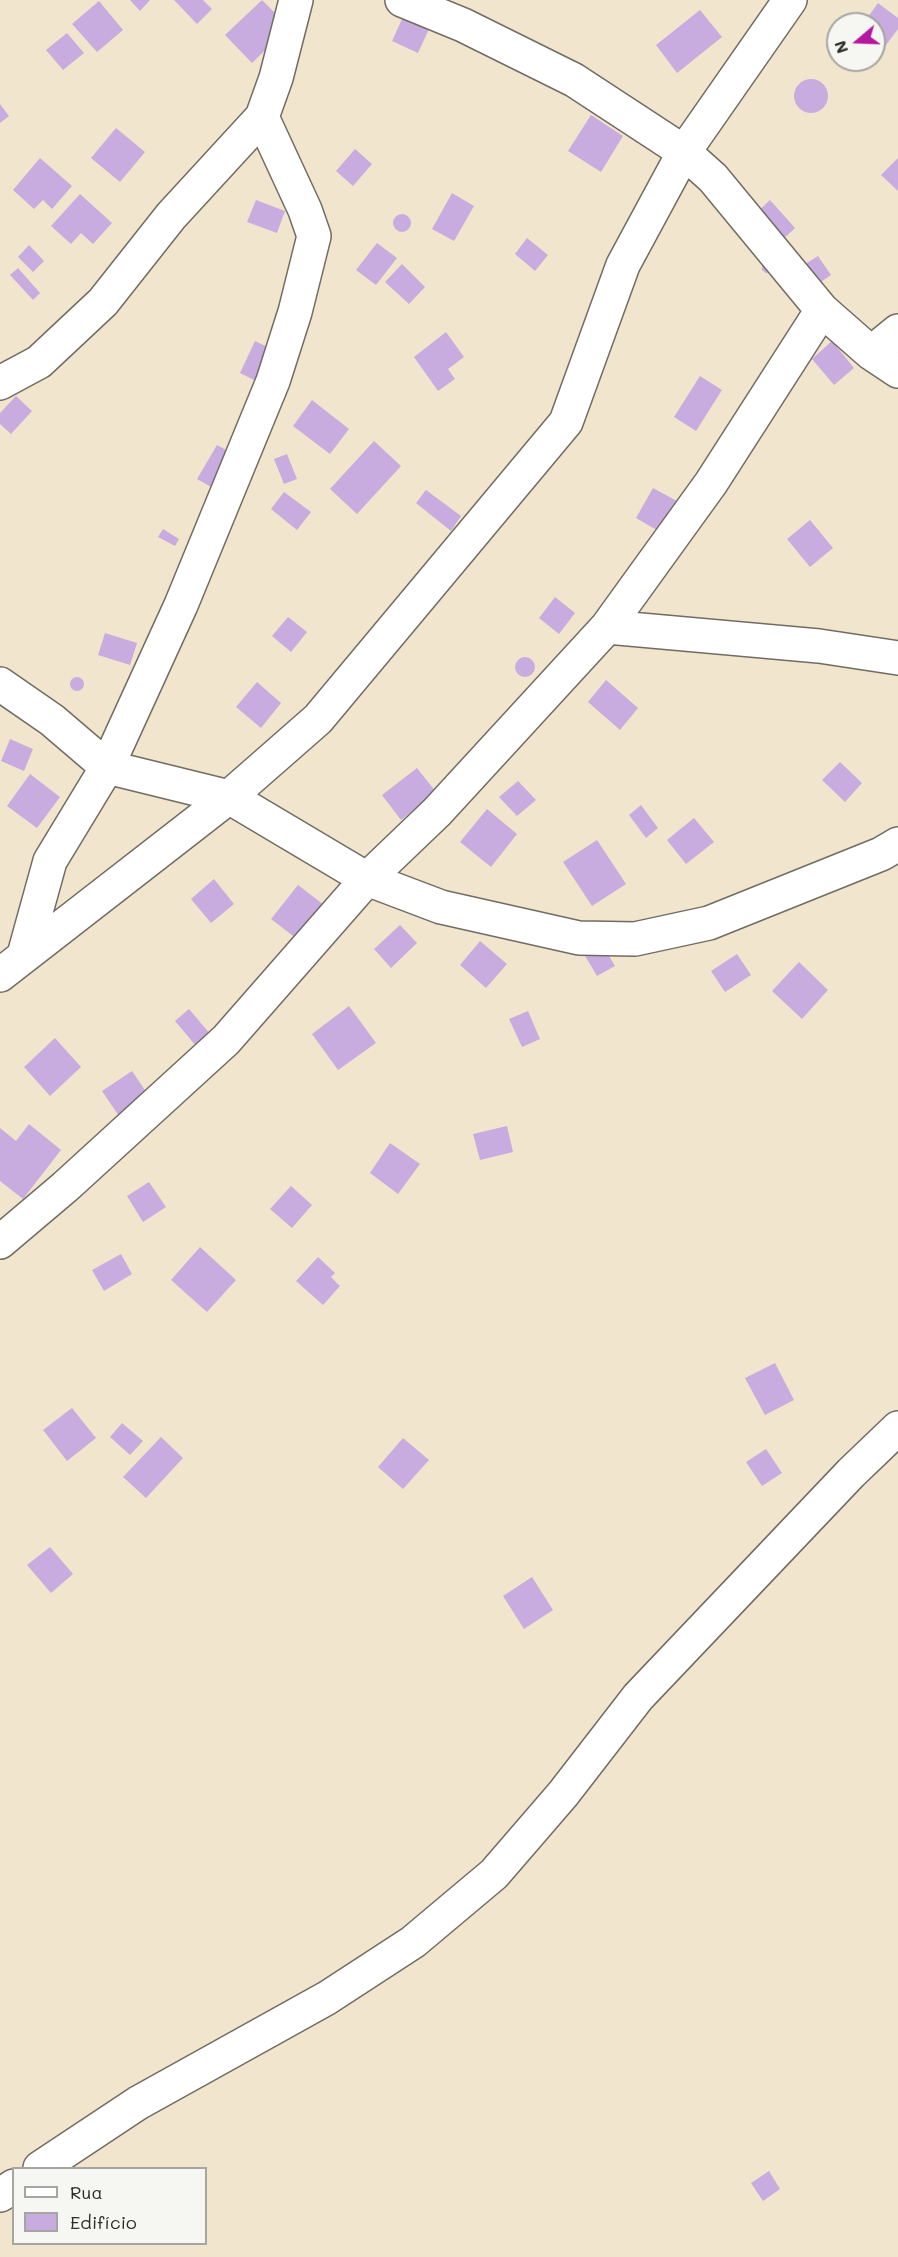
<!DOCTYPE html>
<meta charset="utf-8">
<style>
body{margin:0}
#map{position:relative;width:898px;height:2257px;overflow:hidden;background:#f1e5cd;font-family:Mali,sans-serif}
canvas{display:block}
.legend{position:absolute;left:12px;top:2167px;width:195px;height:78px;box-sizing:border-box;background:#f6f6f2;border:2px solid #a5a5a2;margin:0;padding:8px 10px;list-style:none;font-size:18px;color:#2b2b2b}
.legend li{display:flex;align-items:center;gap:12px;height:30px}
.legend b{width:30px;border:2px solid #a5a5a2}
.north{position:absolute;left:826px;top:12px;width:60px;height:60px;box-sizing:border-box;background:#f6f6f2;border:2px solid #a5a5a2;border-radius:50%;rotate:251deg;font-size:16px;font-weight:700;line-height:24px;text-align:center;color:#2b2b2b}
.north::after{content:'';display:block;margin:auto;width:21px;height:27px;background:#b5179e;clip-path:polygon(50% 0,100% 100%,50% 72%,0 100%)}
</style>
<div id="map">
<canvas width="898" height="2257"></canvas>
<ul class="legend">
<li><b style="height:8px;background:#fff"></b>Rua</li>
<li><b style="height:16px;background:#c8acdf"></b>Edifício</li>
</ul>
<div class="north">N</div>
</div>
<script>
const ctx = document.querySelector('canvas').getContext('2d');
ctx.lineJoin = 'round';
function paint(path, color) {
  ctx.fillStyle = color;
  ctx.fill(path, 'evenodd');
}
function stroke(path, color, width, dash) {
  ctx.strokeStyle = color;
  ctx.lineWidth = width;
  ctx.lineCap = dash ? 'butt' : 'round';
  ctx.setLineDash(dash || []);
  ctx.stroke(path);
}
paint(new Path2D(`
 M 130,0 L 150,0 L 140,11 Z
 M 174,0 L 203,0 L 212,9 L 197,24 Z
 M 262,0 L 289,27 L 252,63 L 225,35 Z
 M 99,1 L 123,30 L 97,52 L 72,24 Z
 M 878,3 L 898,18 L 898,29 L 880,53 L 874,49 L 874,24 L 863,24 Z
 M 700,10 L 722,37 L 677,73 L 656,45 Z
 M 403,17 L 429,29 L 418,53 L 392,41 Z
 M 67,33 L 84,53 L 63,70 L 46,50 Z
 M794 96a17 17 0 1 1 34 0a17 17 0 1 1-34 0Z
 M 0,104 L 9,116 L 0,123 Z
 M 591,115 L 623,136 L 601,172 L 568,151 Z
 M 116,128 L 145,152 L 120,182 L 91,158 Z
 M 355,149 L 372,164 L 353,186 L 336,171 Z
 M 40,158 L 72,186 L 52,209 L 43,200 L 34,209 L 13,190 Z
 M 898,158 L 898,191 L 881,175 Z
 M 452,193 L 474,206 L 454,241 L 432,229 Z
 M 80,194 L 112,223 L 93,244 L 81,233 L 71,244 L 51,226 Z
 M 256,200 L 285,211 L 277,233 L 247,222 Z
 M 770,200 L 795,228 L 779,243 L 754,215 Z
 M393 223a9 9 0 1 1 18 0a9 9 0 1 1-18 0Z
 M 527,238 L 548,255 L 535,271 L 515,254 Z
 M 377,243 L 397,258 L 376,285 L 356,270 Z
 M 29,245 L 44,261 L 33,272 L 18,257 Z
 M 818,256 L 831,275 L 815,286 L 802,266 Z
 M 762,261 L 772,272 L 766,273 L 762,270 Z
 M 402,264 L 425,287 L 409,304 L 385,282 Z
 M 18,268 L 40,293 L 33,300 L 10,275 Z
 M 446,332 L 464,357 L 448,369 L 455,379 L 438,391 L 414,357 Z
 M 255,341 L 280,353 L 264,385 L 240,373 Z
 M 832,341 L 854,368 L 834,385 L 812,359 Z
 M 700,376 L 722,390 L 696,431 L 674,417 Z
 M 16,396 L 32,411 L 11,434 L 0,424 L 0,413 Z
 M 312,400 L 349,429 L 330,454 L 293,426 Z
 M 374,441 L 401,466 L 357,514 L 330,489 Z
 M 217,445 L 237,456 L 218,491 L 197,479 Z
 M 287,454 L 297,479 L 284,484 L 274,459 Z
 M 653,488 L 677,501 L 660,532 L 636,518 Z
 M 426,490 L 461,516 L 451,531 L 416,503 Z
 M 284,492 L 311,512 L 297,530 L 271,509 Z
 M 810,520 L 833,548 L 810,567 L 787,539 Z
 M 163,529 L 179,539 L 175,546 L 158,537 Z
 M 555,597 L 575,613 L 559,634 L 539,618 Z
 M 288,617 L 307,632 L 291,652 L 272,636 Z
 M 105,633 L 137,643 L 130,665 L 98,655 Z
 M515 667a10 10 0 1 1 20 0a10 10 0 1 1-20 0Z
 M70 684a7 7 0 1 1 14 0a7 7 0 1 1-14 0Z
 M 606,680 L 638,708 L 620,730 L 588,702 Z
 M 257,682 L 281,703 L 261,728 L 236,707 Z
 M 10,739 L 33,749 L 24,771 L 1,761 Z
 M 840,762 L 862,783 L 845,802 L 822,780 Z
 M 417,768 L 436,792 L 401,820 L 382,795 Z
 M 30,774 L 60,797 L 37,828 L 7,806 Z
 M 518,781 L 536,800 L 517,816 L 499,797 Z
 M 641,805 L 658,828 L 646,838 L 629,815 Z
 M 487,809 L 517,834 L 491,867 L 460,842 Z
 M 694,818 L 714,842 L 686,864 L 667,840 Z
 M 597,840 L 626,884 L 592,906 L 563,862 Z
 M 214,879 L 234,904 L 211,923 L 191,899 Z
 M 298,885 L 324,905 L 297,939 L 271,919 Z
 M 400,925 L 417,943 L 391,968 L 374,949 Z
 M 599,939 L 615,966 L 597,976 L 581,949 Z
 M 480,941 L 507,964 L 486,988 L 460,965 Z
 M 737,954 L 751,975 L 725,992 L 711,971 Z
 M 799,962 L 828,990 L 802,1019 L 772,991 Z
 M 349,1006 L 376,1043 L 338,1070 L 312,1034 Z
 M 189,1009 L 216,1041 L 202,1053 L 175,1021 Z
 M 528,1011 L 540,1039 L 522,1047 L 509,1019 Z
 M 55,1038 L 81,1067 L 50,1096 L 24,1067 Z
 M 132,1071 L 151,1099 L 121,1119 L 102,1091 Z
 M 29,1124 L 61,1150 L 23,1199 L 0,1181 L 0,1128 L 16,1141 Z
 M 507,1126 L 513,1152 L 480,1160 L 473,1134 Z
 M 390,1143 L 420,1164 L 398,1194 L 370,1173 Z
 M 149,1182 L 166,1207 L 143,1222 L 127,1196 Z
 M 291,1186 L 312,1205 L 292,1228 L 270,1209 Z
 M 200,1247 L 236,1280 L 207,1312 L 171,1280 Z
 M 121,1254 L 132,1274 L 104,1291 L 92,1270 Z
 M 318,1257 L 335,1273 L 331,1277 L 340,1286 L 323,1305 L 296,1281 Z
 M 775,1363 L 794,1400 L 765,1415 L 745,1378 Z
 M 72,1408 L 96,1438 L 67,1461 L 43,1430 Z
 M 122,1423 L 143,1441 L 130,1455 L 110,1437 Z
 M 161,1437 L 183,1458 L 146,1498 L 123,1477 Z
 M 403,1438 L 429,1460 L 403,1489 L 378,1467 Z
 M 766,1449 L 782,1473 L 762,1486 L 746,1462 Z
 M 50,1547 L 73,1574 L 51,1593 L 27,1565 Z
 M 532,1577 L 553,1610 L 524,1629 L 503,1596 Z
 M 769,2171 L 780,2189 L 763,2201 L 751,2183 Z`), '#c8acdf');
const street = new Path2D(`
 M 402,0 L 463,25 L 574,80 L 684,152 L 713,178 L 822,310 L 871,353 L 898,371
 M 871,353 L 898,331
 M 0,383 L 39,362 L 103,302 L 171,216 L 262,117
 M 607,627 L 819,646 L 898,658
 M 0,684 L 52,720 L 107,767 L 229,797 L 367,879 L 441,907 L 579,938 L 635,939 L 709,923 L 881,854 L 898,844
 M 24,955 L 50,861 L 107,767 L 181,605 L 273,381 L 295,312 L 314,236 L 305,210 L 262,117 L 276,78 L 296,0
 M 0,975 L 229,797 L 318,719 L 566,422 L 623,265 L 684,152 L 790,0
 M 0,1242 L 65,1187 L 226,1040 L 367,879 L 437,812 L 607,627 L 711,483 L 822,310
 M 40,2168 L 138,2103 L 327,1998 L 413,1942 L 494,1874 L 563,1794 L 638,1697 L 851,1473 L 898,1428
 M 0,2195 L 14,2186`);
stroke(street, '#706c64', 36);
stroke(street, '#fff', 33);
</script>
